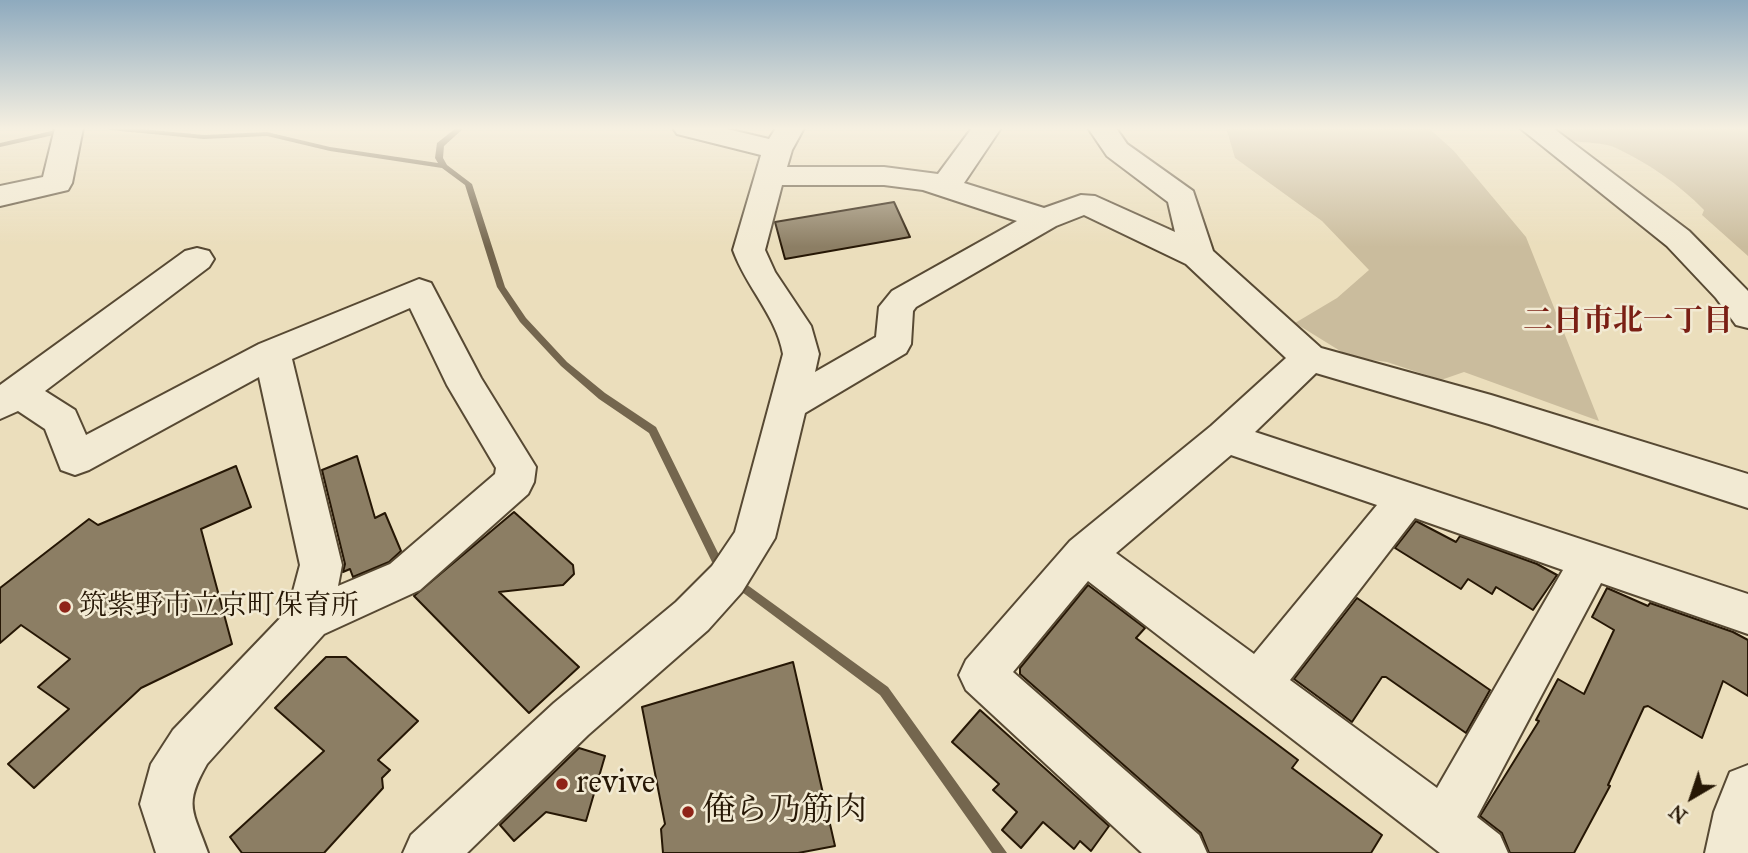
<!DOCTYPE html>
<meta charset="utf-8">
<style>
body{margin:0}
#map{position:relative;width:1748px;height:853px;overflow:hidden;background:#ebdebc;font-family:"IM FELL Great Primer",serif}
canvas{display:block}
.north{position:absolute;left:1657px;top:762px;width:70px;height:70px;-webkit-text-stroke:5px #f2ead3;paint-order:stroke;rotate:219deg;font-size:19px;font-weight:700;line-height:28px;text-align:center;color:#261705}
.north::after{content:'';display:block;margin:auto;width:24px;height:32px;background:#261705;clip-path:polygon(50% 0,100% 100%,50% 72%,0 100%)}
</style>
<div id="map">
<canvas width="1748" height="853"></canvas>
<div class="north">N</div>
</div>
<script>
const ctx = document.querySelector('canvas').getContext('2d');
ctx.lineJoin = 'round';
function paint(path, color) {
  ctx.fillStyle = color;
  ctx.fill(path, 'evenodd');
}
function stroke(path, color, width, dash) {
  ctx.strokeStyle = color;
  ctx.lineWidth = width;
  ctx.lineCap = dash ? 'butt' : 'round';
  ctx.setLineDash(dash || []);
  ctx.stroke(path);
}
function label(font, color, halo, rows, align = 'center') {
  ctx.font = font + ' "IM FELL Great Primer","Noto Serif JP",serif';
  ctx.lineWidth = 5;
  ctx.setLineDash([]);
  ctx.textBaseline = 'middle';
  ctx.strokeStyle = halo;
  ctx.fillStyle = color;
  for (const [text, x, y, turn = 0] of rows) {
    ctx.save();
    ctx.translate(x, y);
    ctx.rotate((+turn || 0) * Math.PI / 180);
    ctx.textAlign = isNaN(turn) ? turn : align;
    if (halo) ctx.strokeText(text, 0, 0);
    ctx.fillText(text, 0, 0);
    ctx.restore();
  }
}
paint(new Path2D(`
 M 1226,128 L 1429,128 L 1454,151 L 1526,237 L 1599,421 L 1464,372 L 1441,380 L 1387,362 L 1350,357 L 1295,323 L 1337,298 L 1369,270 L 1322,221 L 1235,158 Z
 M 1544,128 L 1748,128 L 1748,256 L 1702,215 L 1704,210 C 1680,185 1648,163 1616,148 C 1593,138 1562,148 1544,128 Z`), '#cabc9d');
paint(new Path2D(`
 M 106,128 L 132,128 L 204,135 L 267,132 L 330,147 L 438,163 L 435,158 L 437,143 L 456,128 L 464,128 L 444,146 L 443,158 L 447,165 L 472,184 L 505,287 L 526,318 L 567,362 L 605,393 L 656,427 L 721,559 L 720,562 L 716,564 L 712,562 L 649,433 L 599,399 L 561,366 L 520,322 L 497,287 L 465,185 L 442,168 L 330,151 L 267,136 L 204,139 L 110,130 Z
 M 60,129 L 63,129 L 63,133 L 0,147 L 0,143 Z
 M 746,584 L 888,687 L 1007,853 L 992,853 L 880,695 L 742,592 L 741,589 L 742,586 Z`), '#74664e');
const building = new Path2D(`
 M 894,202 L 910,237 L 785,259 L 775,222 Z
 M 357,456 L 375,518 L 385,513 L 401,551 L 389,562 L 353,577 L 350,569 L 343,572 L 345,564 L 322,470 Z
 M 236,466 L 251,507 L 201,529 L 232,644 L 141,688 L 34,788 L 8,764 L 69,709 L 38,687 L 70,659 L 21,625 L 0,643 L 0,588 L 89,519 L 98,525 Z
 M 514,512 L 573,565 L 574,574 L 563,585 L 499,592 L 579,667 L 529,713 L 414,596 Z
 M 1416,521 L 1456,542 L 1460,536 L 1537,564 L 1557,575 L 1533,610 L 1496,587 L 1492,594 L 1468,579 L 1461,589 L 1395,548 Z
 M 1088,585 L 1145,628 L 1136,638 L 1298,760 L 1292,768 L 1382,835 L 1371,853 L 1209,853 L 1201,833 L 1020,674 L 1020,668 Z
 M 1607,588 L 1648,606 L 1650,603 L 1733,632 L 1748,640 L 1748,696 L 1723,681 L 1702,738 L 1648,706 L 1644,707 L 1608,785 L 1610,786 L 1574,853 L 1510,853 L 1502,833 L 1480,816 L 1539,721 L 1536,720 L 1558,679 L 1584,694 L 1614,630 L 1592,617 Z
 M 1357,598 L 1490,690 L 1466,733 L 1386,677 L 1382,677 L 1352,722 L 1294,679 Z
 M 326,657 L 346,657 L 418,721 L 378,760 L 390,770 L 382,778 L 383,788 L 324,853 L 242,853 L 230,837 L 324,751 L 275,708 Z
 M 793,662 L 835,846 L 798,853 L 663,853 L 661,829 L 665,824 L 642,707 Z
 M 980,710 L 1109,826 L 1091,851 L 1080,841 L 1074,849 L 1043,822 L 1021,848 L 1002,830 L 1017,812 L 993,790 L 999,784 L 952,742 Z
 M 579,748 L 605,756 L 586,821 L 546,812 L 514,841 L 500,825 Z`);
paint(building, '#8c7e64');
stroke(building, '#261705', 2);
const minor = new Path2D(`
 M 55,128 L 83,128 L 72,183 L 68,190 L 0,206 L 0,186 L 43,177 Z
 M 673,128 L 723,128 L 769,139 L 776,128 L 804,128 L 792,150 L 787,167 L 884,167 L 938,174 L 972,128 L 1001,128 L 964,183 L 1044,208 L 1081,195 L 1095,196 L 1175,232 L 1168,202 L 1107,156 L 1088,128 L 1116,128 L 1127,144 L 1193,191 L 1213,251 L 1321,348 L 1491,395 L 1748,474 L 1748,508 L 1489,424 L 1316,373 L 1255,432 L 1748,594 L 1748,634 L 1601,583 L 1477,817 L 1500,835 L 1508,853 L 1440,853 L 1088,581 L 1013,672 L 1199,835 L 1207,853 L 1142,853 L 966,690 L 959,675 L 966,660 L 1070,541 L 1211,426 L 1286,358 L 1186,264 L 1084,215 L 1056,226 L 916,307 L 913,311 L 911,344 L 906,353 L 805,413 L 775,538 L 742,592 L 708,630 L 588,735 L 467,853 L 403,853 L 411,835 L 554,703 L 676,602 L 712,566 L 735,532 L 783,354 C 776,315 746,287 733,250 L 761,155 L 677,134 ZM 782,185 L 884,185 L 923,190 L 1017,221 L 892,291 L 879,307 L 876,337 L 815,372 L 819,354 L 811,326 L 775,272 L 765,250 ZM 1231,455 L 1377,505 L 1254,654 L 1116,553 ZM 1415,518 L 1563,570 L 1437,788 L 1290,680 Z
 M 1520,128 L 1553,128 L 1689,231 L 1748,291 L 1748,328 L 1736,325 L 1716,298 L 1667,246 Z
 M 197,248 L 209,251 L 214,259 L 209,267 L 45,391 L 75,410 L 86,435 L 259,344 L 419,279 L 431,283 L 481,378 L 536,467 L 534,482 L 528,494 L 420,590 L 324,634 L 207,764 C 183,806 193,810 208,853 L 156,853 L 140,804 L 151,764 L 173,730 L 288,610 L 300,565 L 259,377 L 89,470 L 75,475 L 61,470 L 45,429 L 18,411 L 0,419 L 0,385 L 185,251 ZM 410,308 L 447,385 L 496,468 L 495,474 L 390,564 L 338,586 L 342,565 L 292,359 Z
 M 1748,765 L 1748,853 L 1705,853 L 1714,812 L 1730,772 Z`);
stroke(minor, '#574933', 4);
paint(minor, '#f2ead3');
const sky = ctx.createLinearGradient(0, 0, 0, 247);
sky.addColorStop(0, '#8eaabe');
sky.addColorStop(0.52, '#f6f0e1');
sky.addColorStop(1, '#f6f0e100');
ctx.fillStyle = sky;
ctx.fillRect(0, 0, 1748, 247);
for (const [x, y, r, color] of [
 [65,607,7,"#8f2418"],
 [562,784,7,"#8f2418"],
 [688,812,7,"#8f2418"]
]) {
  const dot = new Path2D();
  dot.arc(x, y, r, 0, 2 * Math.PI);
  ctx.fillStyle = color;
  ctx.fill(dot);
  stroke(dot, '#f2ead3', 2.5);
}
label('28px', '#261705', '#f2ead3', [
 ["筑紫野市立京町保育所",79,607]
], 'left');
label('bold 30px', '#7a1f14', '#f2ead3', [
 ["二日市北一丁目",1628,323]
]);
label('33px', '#261705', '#f2ead3', [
 ["revive",576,784],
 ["俺ら乃筋肉",702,812]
], 'left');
</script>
